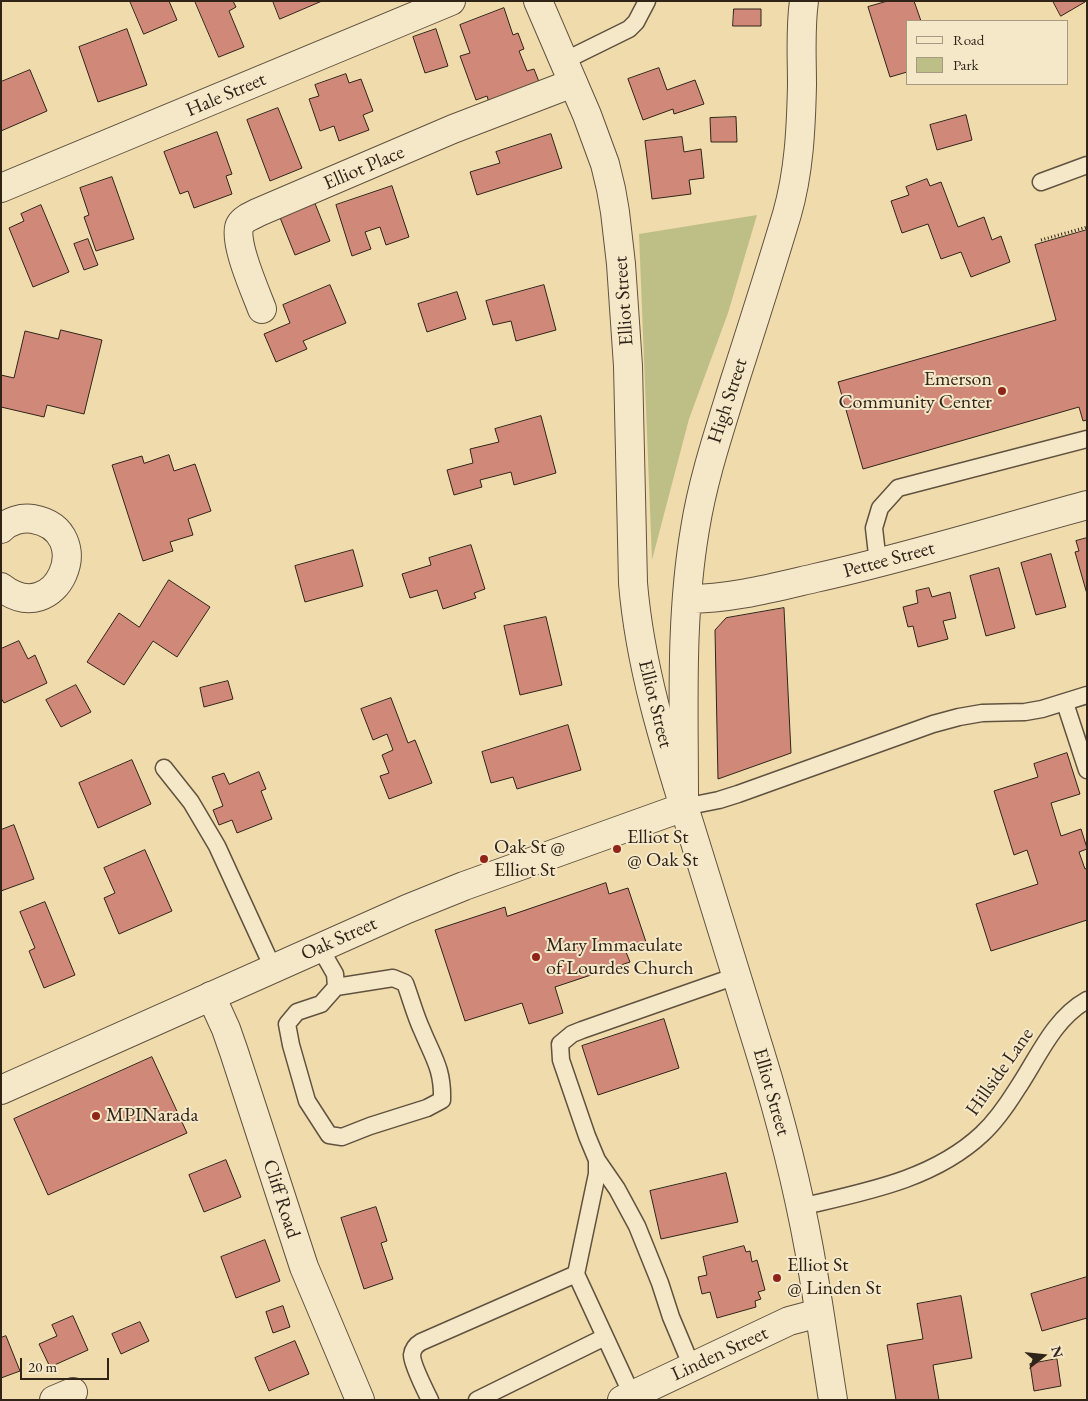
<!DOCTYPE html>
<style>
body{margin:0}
#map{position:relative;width:1088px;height:1401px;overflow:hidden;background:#f0dbac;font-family:"EB Garamond",serif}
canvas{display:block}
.frame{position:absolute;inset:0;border:2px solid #302419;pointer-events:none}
.legend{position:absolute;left:906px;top:20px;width:162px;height:65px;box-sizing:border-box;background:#f5e8c9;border:1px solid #a69a83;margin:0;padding:6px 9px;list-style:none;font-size:15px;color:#302419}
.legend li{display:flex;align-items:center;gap:10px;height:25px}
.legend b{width:25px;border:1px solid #a69a83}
.north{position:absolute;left:1018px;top:1331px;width:50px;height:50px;-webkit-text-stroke:4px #f5e8c9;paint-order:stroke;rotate:74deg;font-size:14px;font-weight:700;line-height:20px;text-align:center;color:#302419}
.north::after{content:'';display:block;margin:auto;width:18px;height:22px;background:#302419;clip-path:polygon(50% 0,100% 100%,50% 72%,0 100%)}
.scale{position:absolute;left:20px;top:1358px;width:89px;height:22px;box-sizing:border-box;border:2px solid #302419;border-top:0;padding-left:6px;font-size:15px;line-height:18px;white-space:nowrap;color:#302419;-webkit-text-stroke:4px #f5e8c9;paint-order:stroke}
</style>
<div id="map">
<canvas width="1088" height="1401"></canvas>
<div class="frame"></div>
<ul class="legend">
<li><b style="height:6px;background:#f5e8c9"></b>Road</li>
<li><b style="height:14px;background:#bebf86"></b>Park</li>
</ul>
<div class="north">N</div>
<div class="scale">20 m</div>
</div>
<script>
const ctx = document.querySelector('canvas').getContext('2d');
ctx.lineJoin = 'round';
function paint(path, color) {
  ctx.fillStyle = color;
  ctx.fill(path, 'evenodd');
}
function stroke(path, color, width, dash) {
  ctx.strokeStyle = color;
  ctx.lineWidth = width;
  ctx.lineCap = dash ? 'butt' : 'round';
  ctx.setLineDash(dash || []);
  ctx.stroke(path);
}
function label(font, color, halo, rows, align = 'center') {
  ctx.font = font + ' "EB Garamond",serif';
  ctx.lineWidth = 4;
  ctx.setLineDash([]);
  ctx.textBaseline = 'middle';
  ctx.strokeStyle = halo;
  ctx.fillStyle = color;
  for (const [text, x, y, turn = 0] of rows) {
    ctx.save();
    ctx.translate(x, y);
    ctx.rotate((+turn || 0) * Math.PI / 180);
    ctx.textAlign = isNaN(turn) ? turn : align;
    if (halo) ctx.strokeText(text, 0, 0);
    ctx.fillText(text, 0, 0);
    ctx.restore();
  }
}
paint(new Path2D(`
 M 757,215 L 728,313 L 689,419 L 652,560 L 639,234 Z`), '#bebf86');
const building = new Path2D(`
 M 130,1 L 169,1 L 177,20 L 144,34 Z
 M 195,1 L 233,1 L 236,7 L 229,11 L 244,47 L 219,57 Z
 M 273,1 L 322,1 L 280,19 Z
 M 888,1 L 914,1 L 921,21 L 907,21 L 907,72 L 890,77 L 868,7 Z
 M 1053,1 L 1084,1 L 1085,2 L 1061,16 Z
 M 504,8 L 513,35 L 518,33 L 524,49 L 519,51 L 527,71 L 534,69 L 541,87 L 490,106 L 487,96 L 476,100 L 460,56 L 470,53 L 460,25 Z
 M 734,9 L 761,9 L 761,26 L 733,26 Z
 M 127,29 L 147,85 L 98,102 L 79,47 Z
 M 436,29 L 448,66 L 425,73 L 413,37 Z
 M 659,68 L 667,90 L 695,80 L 704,104 L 674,114 L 673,109 L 643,120 L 628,79 Z
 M 30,70 L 47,111 L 1,131 L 1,82 Z
 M 346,74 L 349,83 L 361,79 L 373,111 L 363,115 L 369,130 L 339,141 L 334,126 L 320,131 L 309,99 L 319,96 L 315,85 Z
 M 278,108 L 302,168 L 270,181 L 247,120 Z
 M 966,115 L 972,140 L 937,150 L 930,125 Z
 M 736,117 L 737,142 L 711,142 L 710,118 Z
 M 217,132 L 232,174 L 226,176 L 232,194 L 194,208 L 188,191 L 180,194 L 164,152 Z
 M 551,134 L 562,168 L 477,195 L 470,172 L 500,163 L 496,152 Z
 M 682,137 L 684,152 L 701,149 L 704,178 L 689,180 L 691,194 L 652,199 L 645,141 Z
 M 112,177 L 134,239 L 96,251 L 84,217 L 89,215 L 80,188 Z
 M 927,179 L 930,186 L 941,182 L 958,227 L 984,217 L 992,240 L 1001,236 L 1010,262 L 971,277 L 961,252 L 941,259 L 928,224 L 902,233 L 891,201 L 909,195 L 906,187 Z
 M 392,186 L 409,237 L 386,245 L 380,227 L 365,232 L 371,249 L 352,256 L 336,205 Z
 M 314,201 L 330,241 L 295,255 L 279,215 Z
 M 41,205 L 69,272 L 33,287 L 9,228 L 24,221 L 21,214 Z
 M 1087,230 L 1087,420 L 1083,421 L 1079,407 L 863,469 L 838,382 L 1056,320 L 1035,245 Z
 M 88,239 L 98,265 L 84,270 L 74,244 Z
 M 330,285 L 346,323 L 303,341 L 307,349 L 276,362 L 264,334 L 290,323 L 283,305 Z
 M 544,285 L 556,330 L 516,341 L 511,321 L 493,325 L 486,301 Z
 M 457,292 L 466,319 L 427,332 L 418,304 Z
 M 61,330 L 102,340 L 84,414 L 47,405 L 44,417 L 1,407 L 1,375 L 14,378 L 25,331 L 58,339 Z
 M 541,416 L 556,473 L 514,485 L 511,472 L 480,480 L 482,487 L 454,495 L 447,470 L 473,463 L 470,449 L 499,442 L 495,429 Z
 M 169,455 L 174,471 L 195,464 L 211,511 L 188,519 L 193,535 L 170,542 L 173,551 L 143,561 L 112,465 L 142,456 L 144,463 Z
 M 1087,538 L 1087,594 L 1075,552 L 1079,551 L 1076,541 Z
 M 471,545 L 485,589 L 474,593 L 476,598 L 443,609 L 437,590 L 410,598 L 402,574 L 431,565 L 429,558 Z
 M 353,550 L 363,586 L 305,602 L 295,566 Z
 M 1051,554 L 1066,607 L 1036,615 L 1021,563 Z
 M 999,568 L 1015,628 L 986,636 L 970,576 Z
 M 169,580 L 210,607 L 177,657 L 153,641 L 124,685 L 87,662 L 119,613 L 139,627 Z
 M 929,588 L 932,597 L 950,592 L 956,618 L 943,621 L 948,639 L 918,647 L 913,626 L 908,627 L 903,607 L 918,603 L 916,591 Z
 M 784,608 L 791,753 L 718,779 L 715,630 L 726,618 Z
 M 546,617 L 562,685 L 520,695 L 504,626 Z
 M 19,641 L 28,659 L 35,655 L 47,683 L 4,703 L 1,698 L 1,649 Z
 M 228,681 L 233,699 L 204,707 L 200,688 Z
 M 76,685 L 91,712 L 61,727 L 46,700 Z
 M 391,698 L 408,743 L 415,740 L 432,783 L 389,799 L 380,776 L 389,773 L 382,755 L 393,750 L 387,734 L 373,740 L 361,709 Z
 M 568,725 L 581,770 L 517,789 L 513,777 L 491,783 L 482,752 Z
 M 1067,753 L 1080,794 L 1051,803 L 1061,836 L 1081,829 L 1087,848 L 1087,849 L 1079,852 L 1085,869 L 1087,868 L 1087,920 L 991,951 L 976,904 L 1038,884 L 1027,850 L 1014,855 L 994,791 L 1038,777 L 1034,764 Z
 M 132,760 L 151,804 L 98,828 L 79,783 Z
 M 259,772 L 266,789 L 261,791 L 272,819 L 237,833 L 232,820 L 219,825 L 213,810 L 223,806 L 212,777 L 224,773 L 229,784 Z
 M 14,825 L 34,879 L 1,891 L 1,830 Z
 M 145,850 L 172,911 L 119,934 L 104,898 L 115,893 L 104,868 Z
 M 606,883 L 609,894 L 628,888 L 647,945 L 626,952 L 630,962 L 555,987 L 563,1013 L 529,1024 L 522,1003 L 465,1021 L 435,930 L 505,907 L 507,916 Z
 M 45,902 L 75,975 L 44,988 L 29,951 L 35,948 L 20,912 Z
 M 664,1019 L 679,1068 L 598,1095 L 582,1046 Z
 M 152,1057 L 187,1133 L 48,1195 L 14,1119 Z
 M 226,1160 L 241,1197 L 204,1212 L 189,1175 Z
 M 726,1173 L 738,1222 L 661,1239 L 650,1191 Z
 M 376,1207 L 387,1241 L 381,1243 L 393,1279 L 364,1289 L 341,1218 Z
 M 265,1240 L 280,1281 L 236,1298 L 221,1257 Z
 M 744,1246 L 746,1252 L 750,1251 L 752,1262 L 757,1260 L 765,1290 L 758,1292 L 761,1299 L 755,1301 L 756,1307 L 717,1318 L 710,1292 L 702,1294 L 698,1277 L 707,1275 L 703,1257 Z
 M 1087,1277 L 1087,1318 L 1042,1331 L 1031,1294 Z
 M 961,1296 L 972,1358 L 933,1365 L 939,1400 L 896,1400 L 887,1345 L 923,1339 L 917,1304 Z
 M 283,1306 L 290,1327 L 273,1333 L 266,1312 Z
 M 73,1316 L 88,1350 L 50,1367 L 39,1344 L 57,1336 L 52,1325 Z
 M 140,1322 L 149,1341 L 121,1354 L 112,1334 Z
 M 6,1336 L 20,1371 L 1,1378 L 1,1338 Z
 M 295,1341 L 309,1374 L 269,1391 L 255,1358 Z
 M 1057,1359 L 1061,1386 L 1034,1391 L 1030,1364 Z`);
paint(building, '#d08978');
stroke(building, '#302419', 1);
const service = new Path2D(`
 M 564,61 L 629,29 L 636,22 L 647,1
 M 1041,182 L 1087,165
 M 878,563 L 874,528 L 880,508 L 898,488 L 1087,439
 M 1065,703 L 1087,770
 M 164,768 L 191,802 L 217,846 L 273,968
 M 684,807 L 719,800 L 738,794 L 933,724 L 959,717 L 982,713 L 1025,712 L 1042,709 L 1087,695
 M 320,948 L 335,974 L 336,987 L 321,1004 L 297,1012 L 287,1024 L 291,1045 L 307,1101 L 329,1135 L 342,1137 L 370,1126 L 427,1108 L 442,1100 C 443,1069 433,1057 422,1030 C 415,1015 411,999 405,983 L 393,978 L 336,987
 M 597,1160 L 617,1189 L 637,1226 L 660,1283 L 671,1317 L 692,1367
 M 800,1207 C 864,1192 933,1180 982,1134 C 996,1121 1007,1105 1017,1089 C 1038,1058 1053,1019 1087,1000
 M 632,1395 L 576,1274 L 597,1174 L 597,1160 L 587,1136 L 561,1060 L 560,1044 L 572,1034 L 582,1030 L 736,976
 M 430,1400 C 425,1390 412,1364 412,1355 C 413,1348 416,1345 421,1342 L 576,1274
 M 477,1400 L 605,1337`);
const minor = new Path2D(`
 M 1,188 L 451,1
 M 262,309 C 256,293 232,239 240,225 C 243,219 253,215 259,212 L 453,129 L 573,83
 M 1,529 C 9,521 22,517 33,519 C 99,531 57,631 1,587
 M 687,599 C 731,599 772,588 815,578 C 906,558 996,530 1087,505
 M 684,797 C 684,708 680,617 695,529 C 703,479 719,432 734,383 C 752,327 770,271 787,214 C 799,172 801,129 802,85 C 802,57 800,29 804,1
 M 211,996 L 226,1029 L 234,1052 L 304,1267 L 360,1400
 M 54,1400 L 73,1392
 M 622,1400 L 789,1321 L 819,1313`);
const tertiary = new Path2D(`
 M 538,1 L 587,115 L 605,164 L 611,189 L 615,212 L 621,264 L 628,366 L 633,583 C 640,667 665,746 690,826 C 713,901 737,976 760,1052 C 780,1117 797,1183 809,1249 C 818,1299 825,1350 833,1400
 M 1,1090 L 407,909 L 464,886 L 684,807`);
stroke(service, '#60523e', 19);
stroke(minor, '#60523e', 30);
stroke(tertiary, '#60523e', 30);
stroke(new Path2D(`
 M 1041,240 L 1087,227`), '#302419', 3, [1, 2.5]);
stroke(service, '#f5e8c9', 16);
stroke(minor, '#f5e8c9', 28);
stroke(tertiary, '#f5e8c9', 28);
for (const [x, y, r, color] of [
 [1002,391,5,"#8f2418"],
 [617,849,5,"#8f2418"],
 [484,859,5,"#8f2418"],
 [536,957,5,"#8f2418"],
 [96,1116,5,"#8f2418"],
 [777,1278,5,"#8f2418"]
]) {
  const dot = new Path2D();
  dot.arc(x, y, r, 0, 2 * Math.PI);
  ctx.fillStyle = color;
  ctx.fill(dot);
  stroke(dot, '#f5e8c9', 2);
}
label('20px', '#302419', '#f5e8c9', [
 ["Hale Street",226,95,-23],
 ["Elliot Place",364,168,-23],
 ["Elliot Street",624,301,-94],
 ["High Street",728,401,-72],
 ["Pettee Street",889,560,-15],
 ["Elliot Street",655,704,76],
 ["Oak Street",339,939,-24],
 ["Hillside Lane",1000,1072,-55],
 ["Elliot Street",771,1092,74],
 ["Cliff Road",281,1199,72],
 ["Linden Street",720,1354,-25]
]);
label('20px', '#302419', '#f5e8c9', [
 ["Emerson",992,380,"right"],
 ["Community Center",992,403,"right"],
 ["Elliot St",627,838],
 ["@ Oak St",627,861],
 ["Oak St @",494,848],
 ["Elliot St",494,871],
 ["Mary Immaculate",546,946],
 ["of Lourdes Church",546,969],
 ["MPINarada",106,1116],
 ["Elliot St",787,1266],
 ["@ Linden St",787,1289]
], 'left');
</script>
